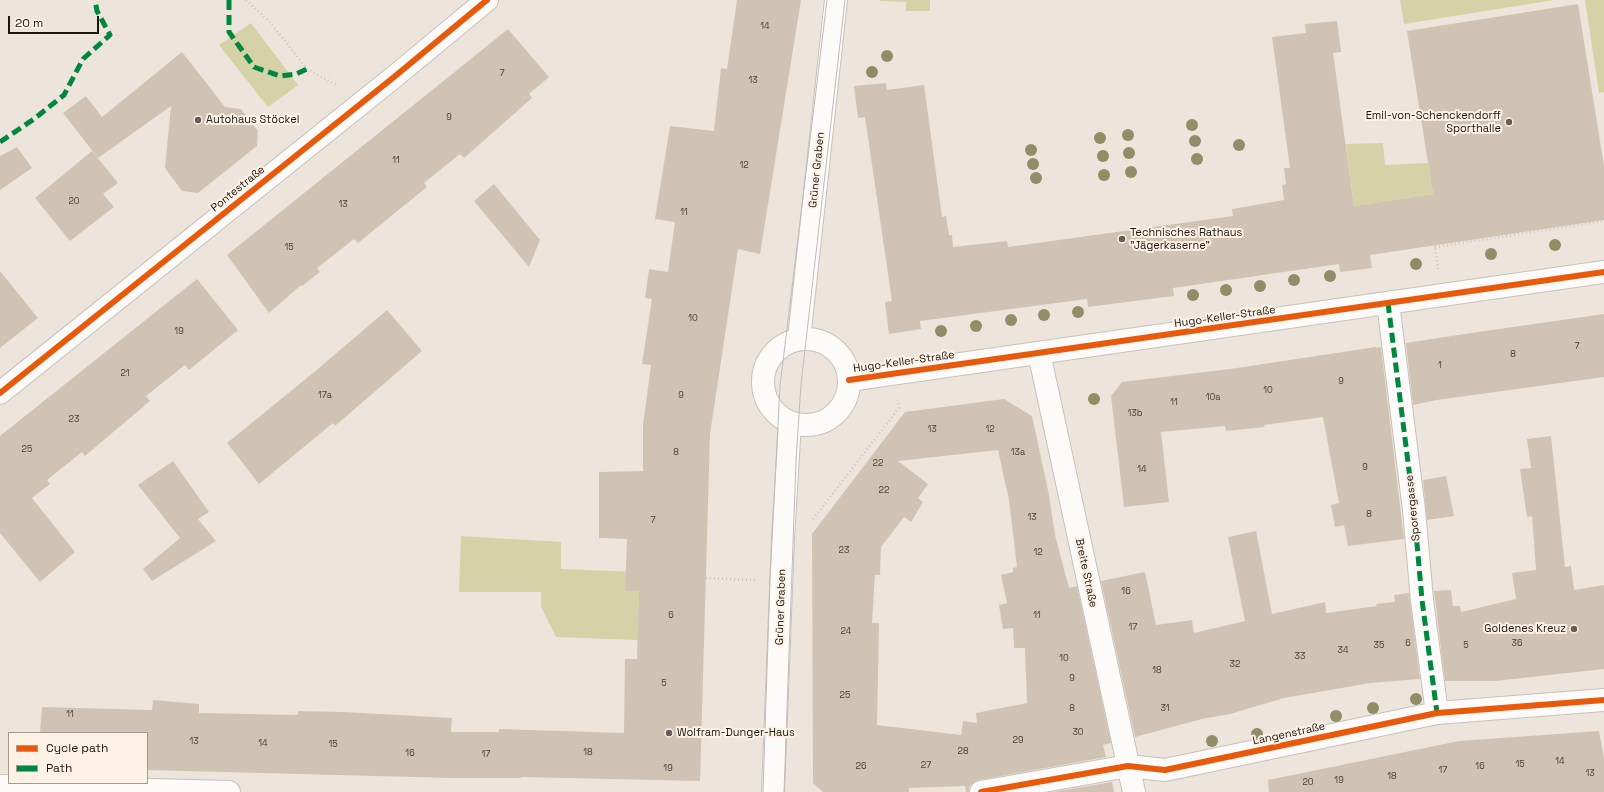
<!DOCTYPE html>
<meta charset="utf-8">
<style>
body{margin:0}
#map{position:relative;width:1604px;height:792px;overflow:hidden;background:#ede5dc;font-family:"Space Grotesk",sans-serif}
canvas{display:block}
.legend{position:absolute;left:8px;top:732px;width:140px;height:52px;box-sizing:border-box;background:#fef2e7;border:1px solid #a39a91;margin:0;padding:5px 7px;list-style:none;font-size:12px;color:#1b1611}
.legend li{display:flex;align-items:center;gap:8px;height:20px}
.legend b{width:20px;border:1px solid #a39a91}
.scale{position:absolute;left:8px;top:16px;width:91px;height:18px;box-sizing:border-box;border:2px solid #1b1611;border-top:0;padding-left:5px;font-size:12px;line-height:14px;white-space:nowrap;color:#1b1611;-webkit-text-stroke:3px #fef2e7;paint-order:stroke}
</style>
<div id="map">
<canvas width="1604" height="792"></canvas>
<ul class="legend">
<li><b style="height:5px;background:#e8590c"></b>Cycle path</li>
<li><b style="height:5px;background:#00873e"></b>Path</li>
</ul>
<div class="scale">20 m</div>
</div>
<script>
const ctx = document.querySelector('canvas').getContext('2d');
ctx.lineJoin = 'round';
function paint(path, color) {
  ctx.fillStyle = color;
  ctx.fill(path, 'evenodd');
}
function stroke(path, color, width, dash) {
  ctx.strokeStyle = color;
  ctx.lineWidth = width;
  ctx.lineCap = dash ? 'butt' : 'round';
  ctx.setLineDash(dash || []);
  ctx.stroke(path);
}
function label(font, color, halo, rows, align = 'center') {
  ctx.font = font + ' "Space Grotesk",sans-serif';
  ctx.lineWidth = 4;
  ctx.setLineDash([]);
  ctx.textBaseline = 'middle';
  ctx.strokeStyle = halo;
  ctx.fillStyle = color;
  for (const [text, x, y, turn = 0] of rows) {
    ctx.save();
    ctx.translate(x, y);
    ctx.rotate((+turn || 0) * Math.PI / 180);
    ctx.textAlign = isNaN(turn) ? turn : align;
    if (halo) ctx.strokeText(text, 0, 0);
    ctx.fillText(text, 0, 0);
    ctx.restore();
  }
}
paint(new Path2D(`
 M 880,0 L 930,0 L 930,11 L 906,11 L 906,2 L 880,1 Z
 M 1400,0 L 1554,0 L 1404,24 Z
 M 1585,0 L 1604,0 L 1604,92 L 1599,93 Z
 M 251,23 L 298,85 L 268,107 L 219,45 Z
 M 1383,143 L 1385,165 L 1428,163 L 1433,194 L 1354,206 L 1346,144 Z
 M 461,536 L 561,542 L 561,569 L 639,572 L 626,591 L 639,591 L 638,640 L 556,637 L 541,607 L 541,592 L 459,592 Z`), '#d4d2a6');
paint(new Path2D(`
 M 737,0 L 801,0 L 760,254 L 738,249 L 710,434 L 700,781 L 521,777 L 521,778 L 451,778 L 147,770 L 147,733 L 40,733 L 42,707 L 152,710 L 153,700 L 199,704 L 199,713 L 298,715 L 298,711 L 344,712 L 452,718 L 451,732 L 499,732 L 499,729 L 624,733 L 625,659 L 637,659 L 639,591 L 625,591 L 627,539 L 599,538 L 599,472 L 643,471 L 643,425 L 651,365 L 642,364 L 652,299 L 645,298 L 649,269 L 668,272 L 675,222 L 655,219 L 670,126 L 714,131 L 721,68 L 727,69 Z
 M 1578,4 L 1604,166 L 1604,220 L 1370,255 L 1372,268 L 1340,272 L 1339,264 L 1173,288 L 1174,296 L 1142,300 L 1088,307 L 1087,299 L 920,321 L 921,329 L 889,334 L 885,302 L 892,301 L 865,117 L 858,118 L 854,86 L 886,83 L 887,90 L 924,85 L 942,217 L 946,216 L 949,235 L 952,235 L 953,247 L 1007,241 L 1008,247 L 1233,216 L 1232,209 L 1284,200 L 1282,185 L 1286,184 L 1284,168 L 1290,168 L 1272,37 L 1306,33 L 1305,24 L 1337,21 L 1341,52 L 1333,53 L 1354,206 L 1433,194 L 1407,31 Z
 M 508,29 L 549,77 L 529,94 L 532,98 L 464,158 L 460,154 L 424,183 L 427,187 L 358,243 L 354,239 L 317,268 L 320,272 L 302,286 L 301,285 L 269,313 L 227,255 Z
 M 182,52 L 225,107 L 241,109 L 258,131 L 257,146 L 198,193 L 182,191 L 165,168 L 171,106 L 98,158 L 63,113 L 86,96 L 102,117 Z
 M 17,147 L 32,168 L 0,190 L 0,156 Z
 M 92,151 L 118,183 L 103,194 L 114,207 L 70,241 L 35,198 Z
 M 494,184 L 540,240 L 529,267 L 474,201 Z
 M 0,271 L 38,318 L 0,348 Z
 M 197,279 L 238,330 L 189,370 L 185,365 L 146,396 L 150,401 L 85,456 L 82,452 L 47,480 L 50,484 L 32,498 L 75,552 L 40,582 L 0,533 L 0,436 Z
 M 387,310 L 422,351 L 335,426 L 333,423 L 259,484 L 227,443 L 313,373 Z
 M 1604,314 L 1604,377 L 1437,400 L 1413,405 L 1406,343 L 1471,333 Z
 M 1376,347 L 1376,348 L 1381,347 L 1404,539 L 1348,546 L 1344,525 L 1335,527 L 1331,505 L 1339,503 L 1323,417 L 1264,425 L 1265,427 L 1226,431 L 1225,426 L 1161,432 L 1169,502 L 1124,507 L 1111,396 L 1122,382 L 1230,369 Z
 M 1004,399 L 1032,416 L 1049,495 L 1055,535 L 1069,588 L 1077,586 L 1111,743 L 1103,745 L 1106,757 L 979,780 L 973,783 L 969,787 L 969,792 L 966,792 L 965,786 L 909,788 L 909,792 L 823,792 L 813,783 L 812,534 L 905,412 ZM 998,450 L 1009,500 L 1017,567 L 1013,568 L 1013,572 L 1001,575 L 1007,603 L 999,605 L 1003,629 L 1013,628 L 1014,648 L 1025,648 L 1027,703 L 976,713 L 977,723 L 963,721 L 961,735 L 877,725 L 879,623 L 872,623 L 875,575 L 880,575 L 881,547 L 904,517 L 911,522 L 923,502 L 918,498 L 928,484 L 898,461 Z
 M 1551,436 L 1565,567 L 1571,566 L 1574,590 L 1604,585 L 1604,669 L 1495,681 L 1445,681 L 1434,591 L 1451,590 L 1453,606 L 1460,606 L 1461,612 L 1516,599 L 1512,573 L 1536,570 L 1532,516 L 1527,517 L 1520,469 L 1531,468 L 1527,439 Z
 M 173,461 L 209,512 L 198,519 L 216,541 L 152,581 L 143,569 L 180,538 L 138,485 Z
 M 1446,476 L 1454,516 L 1427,520 L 1423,480 Z
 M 1256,531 L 1272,614 L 1325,602 L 1326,613 L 1377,606 L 1376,604 L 1395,602 L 1394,595 L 1409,593 L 1420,679 L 1370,683 L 1284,698 L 1230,714 L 1202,719 L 1135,737 L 1101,581 L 1145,572 L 1156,625 L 1192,620 L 1194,633 L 1245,621 L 1228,537 Z
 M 1599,731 L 1604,758 L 1604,792 L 1269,792 L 1268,780 L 1459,741 Z
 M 1112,782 L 1114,792 L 1053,792 Z`), '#d1c3b3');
const minor = new Path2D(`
 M 1388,303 L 1414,510 L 1422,600 L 1437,713
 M763 382a43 43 0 1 1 86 0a43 43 0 1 1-86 0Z
 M 799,339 L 836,0
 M 1039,353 L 1134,792
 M 849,380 L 1604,272
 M 0,393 L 394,77 L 487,0
 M 0,786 L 229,792
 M 773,792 L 783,539 L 790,422
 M 981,792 L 1128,766 L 1165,770 L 1437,713 L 1604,700`);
stroke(minor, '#c6c1bb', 24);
stroke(new Path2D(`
 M 246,0 L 269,21 L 307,69 L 338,86
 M 1379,223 L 1431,217 L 1438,269
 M 1435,247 L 1604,221
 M 813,519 L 899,408 L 898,400
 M 706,578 L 755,580`), '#c8c5c2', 2.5, [1, 3]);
stroke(minor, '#fcfbfa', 22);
stroke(new Path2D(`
 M 763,792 L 770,580 L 780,386 L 827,0
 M 784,792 L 796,461 L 801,384 L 845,0`), '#bebcbb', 1);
stroke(new Path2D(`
 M 229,0 L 229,32 L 254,67 L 280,76 L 296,74 L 307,69
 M 0,142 L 34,119 L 64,95 L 83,59 L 110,35 L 97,11 L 95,0
 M 1388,303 L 1414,510 L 1422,600 L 1437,713`), '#00873e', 5, [10, 5]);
stroke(new Path2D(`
 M 849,380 L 1604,272
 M 0,393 L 394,77 L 487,0
 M 981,792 L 1128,766 L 1165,770 L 1437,713 L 1604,700`), '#e8590c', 6);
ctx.fillStyle = '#918d66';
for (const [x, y] of [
 [887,56],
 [872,72],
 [1192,125],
 [1128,135],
 [1100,138],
 [1195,141],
 [1239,145],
 [1031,150],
 [1129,153],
 [1103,156],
 [1197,159],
 [1033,164],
 [1131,172],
 [1104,175],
 [1036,178],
 [1555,245],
 [1491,254],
 [1416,264],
 [1330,276],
 [1294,280],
 [1260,286],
 [1226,290],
 [1193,295],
 [1078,312],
 [1044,315],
 [1011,320],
 [976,326],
 [941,331],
 [1094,399],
 [1416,699],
 [1373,708],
 [1336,716],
 [1257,734],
 [1212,741]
]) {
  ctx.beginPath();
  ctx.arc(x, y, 6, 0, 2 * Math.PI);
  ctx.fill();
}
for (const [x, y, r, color] of [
 [198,120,4,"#645e58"],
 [1509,122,4,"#645e58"],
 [1122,239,4,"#645e58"],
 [1574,629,4,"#645e58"],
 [669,733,4,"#645e58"]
]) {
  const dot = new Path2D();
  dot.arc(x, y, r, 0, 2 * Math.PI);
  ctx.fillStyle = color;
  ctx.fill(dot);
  stroke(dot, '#fef2e7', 1.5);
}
label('9px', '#48413a', null, [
 ["14",765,27],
 ["7",502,74],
 ["13",753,81],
 ["9",449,118],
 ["11",396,161],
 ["12",744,166],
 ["20",74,202],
 ["13",343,205],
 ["11",684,213],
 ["15",289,248],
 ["10",693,319],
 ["19",179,332],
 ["7",1577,347],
 ["8",1513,355],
 ["1",1440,366],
 ["21",125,374],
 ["9",1341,382],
 ["10",1268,391],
 ["17a",325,396],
 ["9",681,396],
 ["10a",1213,398],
 ["11",1174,403],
 ["13b",1135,414],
 ["23",74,420],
 ["13",932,430],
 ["12",990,430],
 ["25",27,450],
 ["8",676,453],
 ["13a",1018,453],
 ["22",878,464],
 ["9",1365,468],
 ["14",1142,470],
 ["22",884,491],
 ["8",1369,515],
 ["13",1032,518],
 ["7",653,521],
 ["23",844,551],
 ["12",1038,553],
 ["16",1126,592],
 ["6",671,616],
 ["11",1037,616],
 ["17",1133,628],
 ["24",846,632],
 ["6",1408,644],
 ["36",1517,644],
 ["35",1379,646],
 ["5",1466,646],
 ["34",1343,651],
 ["33",1300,657],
 ["10",1064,659],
 ["32",1235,665],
 ["18",1157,671],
 ["9",1072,679],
 ["5",664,684],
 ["25",845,696],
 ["8",1072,709],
 ["31",1165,709],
 ["11",70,715],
 ["30",1078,733],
 ["29",1018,741],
 ["13",194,742],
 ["14",263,744],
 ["15",333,745],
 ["28",963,752],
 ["18",588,753],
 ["16",410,754],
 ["17",486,755],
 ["14",1560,762],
 ["15",1520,765],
 ["27",926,766],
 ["26",861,767],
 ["16",1480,767],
 ["19",668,769],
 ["17",1443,771],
 ["13",1590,774],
 ["18",1392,777],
 ["19",1339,781],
 ["20",1308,783]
]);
label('11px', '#1b1611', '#fef2e7', [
 ["Emil-von-Schenckendorff",1501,116,"right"],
 ["Sporthalle",1501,129,"right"],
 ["Autohaus Stöckel",206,120],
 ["Technisches Rathaus",1130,233],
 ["\"Jägerkaserne\"",1130,246],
 ["Goldenes Kreuz",1566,629,"right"],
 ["Wolfram-Dunger-Haus",677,733]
], 'left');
label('11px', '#1b1611', '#fef2e7', [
 ["Grüner Graben",817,170,-84],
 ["Pontestraße",238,189,-39],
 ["Hugo-Keller-Straße",1225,317,-8],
 ["Hugo-Keller-Straße",904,362,-8],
 ["Sporergasse",1413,508,-96],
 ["Breite Straße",1086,573,78],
 ["Grüner Graben",781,607,-88],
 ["Langenstraße",1289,734,-12]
]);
</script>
